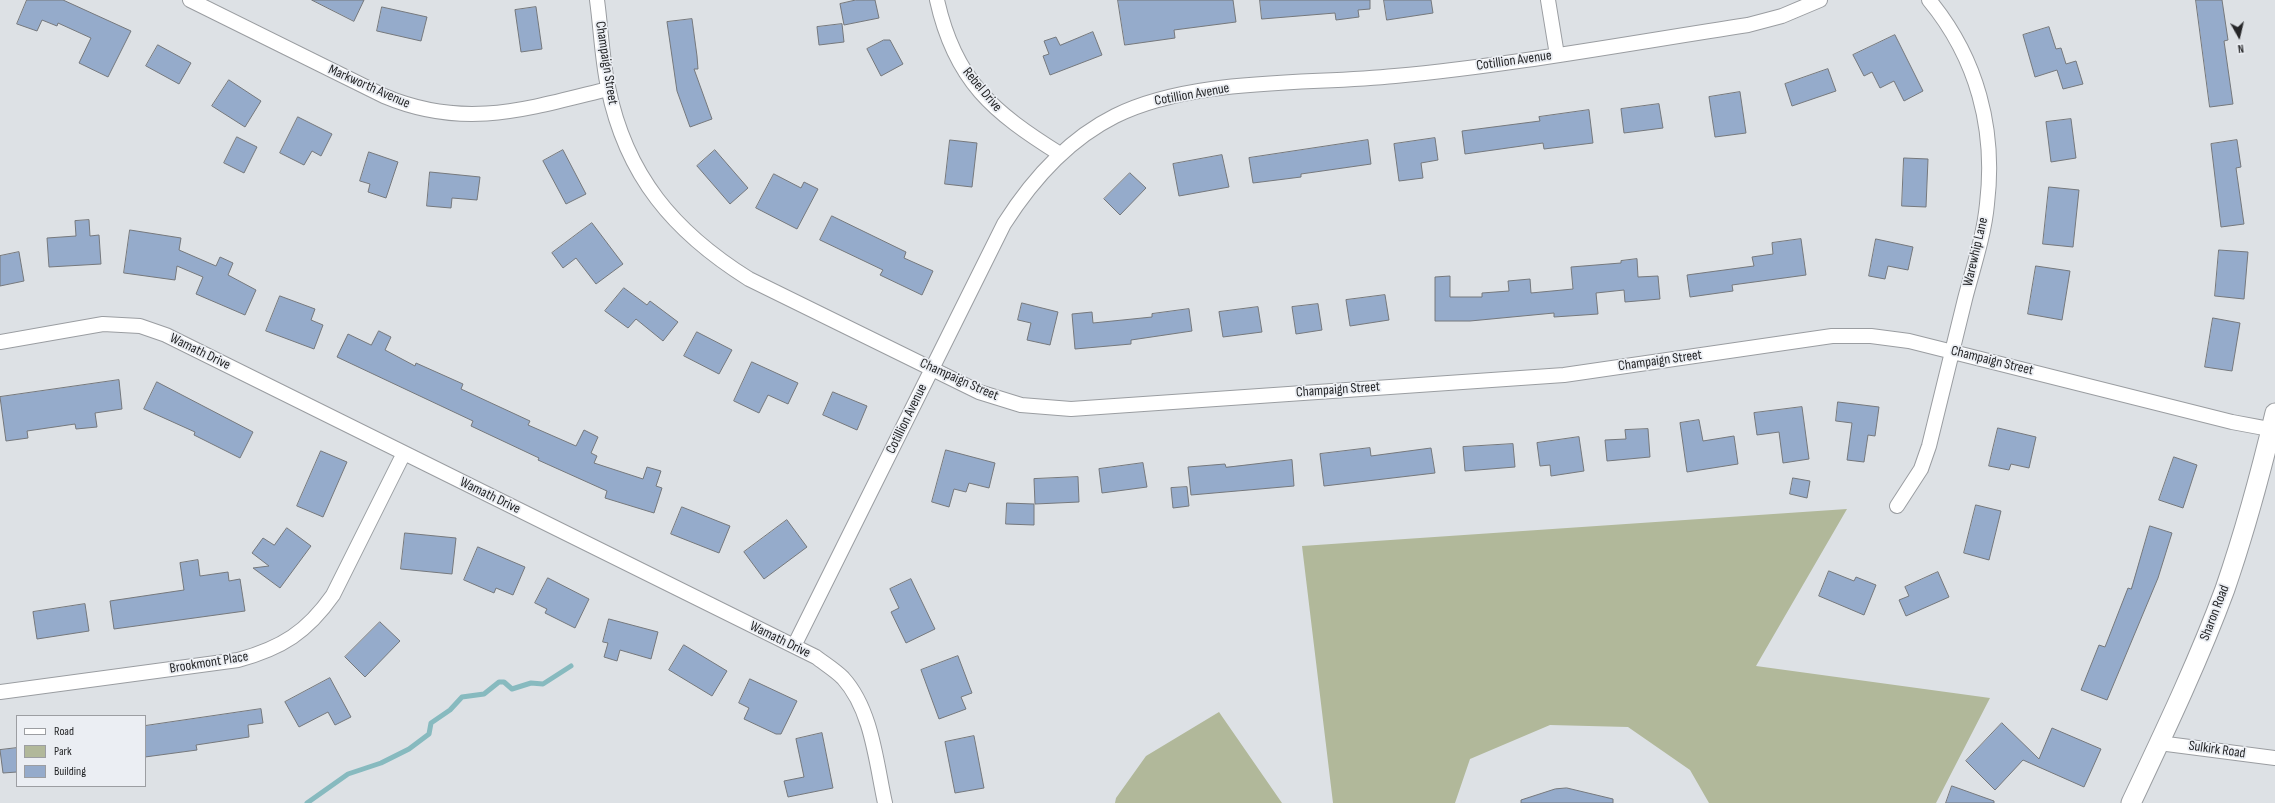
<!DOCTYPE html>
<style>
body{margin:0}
#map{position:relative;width:2275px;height:803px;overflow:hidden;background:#dde1e5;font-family:"Sofia Sans Condensed",sans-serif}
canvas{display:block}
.legend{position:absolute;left:16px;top:715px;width:130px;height:72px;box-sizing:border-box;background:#ebeef3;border:1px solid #9c9ea2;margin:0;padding:5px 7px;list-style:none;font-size:12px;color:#252628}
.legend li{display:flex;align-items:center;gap:8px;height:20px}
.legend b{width:20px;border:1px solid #9c9ea2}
.north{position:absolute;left:2219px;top:16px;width:40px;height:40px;-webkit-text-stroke:3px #ebeef3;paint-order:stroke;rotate:172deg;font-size:11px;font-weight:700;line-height:16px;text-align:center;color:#252628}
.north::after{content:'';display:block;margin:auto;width:14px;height:18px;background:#252628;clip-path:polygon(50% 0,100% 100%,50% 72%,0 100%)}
</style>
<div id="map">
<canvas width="2275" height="803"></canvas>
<ul class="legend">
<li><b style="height:5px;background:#fff"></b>Road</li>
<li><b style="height:11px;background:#b1b89a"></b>Park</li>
<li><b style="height:11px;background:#95abcb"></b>Building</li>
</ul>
<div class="north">N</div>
</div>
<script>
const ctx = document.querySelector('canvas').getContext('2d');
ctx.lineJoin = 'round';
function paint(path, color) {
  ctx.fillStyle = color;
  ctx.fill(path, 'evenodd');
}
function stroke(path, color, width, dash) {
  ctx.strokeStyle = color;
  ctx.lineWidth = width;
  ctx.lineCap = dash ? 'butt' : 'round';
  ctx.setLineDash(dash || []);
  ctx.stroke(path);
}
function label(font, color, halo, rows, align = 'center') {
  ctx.font = font + ' "Sofia Sans Condensed",sans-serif';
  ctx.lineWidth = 3.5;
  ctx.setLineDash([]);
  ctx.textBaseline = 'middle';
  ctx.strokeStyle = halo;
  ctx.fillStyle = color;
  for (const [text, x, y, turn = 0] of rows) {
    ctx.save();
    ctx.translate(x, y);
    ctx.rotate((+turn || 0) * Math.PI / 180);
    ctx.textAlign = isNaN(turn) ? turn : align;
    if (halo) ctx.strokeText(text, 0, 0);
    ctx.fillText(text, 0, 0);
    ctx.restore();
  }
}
paint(new Path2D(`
 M 1847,509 L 1756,666 L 1990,698 L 1936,803 L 1709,803 L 1690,770 L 1628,727 L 1550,725 L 1470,759 L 1455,803 L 1333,803 L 1302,546 Z
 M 1219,712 L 1282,803 L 1115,803 L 1116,798 L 1146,756 Z`), '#b1b89a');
stroke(new Path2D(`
 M 307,803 L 348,774 L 381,763 L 409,749 L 429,734 L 431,723 L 450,710 L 462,697 L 484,694 L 499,682 L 504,682 L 512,689 L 531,683 L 543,684 L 571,666`), '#87babf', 5);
const building = new Path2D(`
 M 27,0 L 63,0 L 131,31 L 108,77 L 79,63 L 91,38 L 58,23 L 57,26 L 42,20 L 37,31 L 17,24 Z
 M 312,0 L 364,0 L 354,21 Z
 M 856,0 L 875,0 L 879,18 L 844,25 L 840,4 Z
 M 1118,0 L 1233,0 L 1236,22 L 1174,30 L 1175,38 L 1125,45 Z
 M 1260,0 L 1370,0 L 1370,9 L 1358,10 L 1359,17 L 1336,20 L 1335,13 L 1262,19 Z
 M 1384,0 L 1431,0 L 1433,13 L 1387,20 Z
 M 2196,0 L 2222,0 L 2228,40 L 2224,41 L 2233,104 L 2210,107 Z
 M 382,7 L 427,17 L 421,41 L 377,31 Z
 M 536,7 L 542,49 L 521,52 L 515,10 Z
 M 692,19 L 697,56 L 698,69 L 694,69 L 712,119 L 690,127 L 677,91 L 667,22 Z
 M 842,24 L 844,42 L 819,45 L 817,27 Z
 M 2049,27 L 2056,49 L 2061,48 L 2066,64 L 2076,61 L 2083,84 L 2063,89 L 2057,70 L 2035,77 L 2023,35 Z
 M 1093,32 L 1102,55 L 1050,75 L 1043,56 L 1049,54 L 1044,41 L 1056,37 L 1060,45 Z
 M 1895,35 L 1923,91 L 1904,101 L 1894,81 L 1880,88 L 1872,72 L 1864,76 L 1853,55 Z
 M 884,40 L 890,40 L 903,64 L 881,76 L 867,49 Z
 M 158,45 L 191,63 L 179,84 L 146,66 Z
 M 1828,69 L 1836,91 L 1792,106 L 1785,84 Z
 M 229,80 L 261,101 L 245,127 L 212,106 Z
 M 1740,92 L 1746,133 L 1715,137 L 1709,97 Z
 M 1659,104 L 1663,128 L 1624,133 L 1621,109 Z
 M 1589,110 L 1593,143 L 1544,149 L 1543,143 L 1465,154 L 1462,131 L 1540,121 L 1539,117 Z
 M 298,117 L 332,134 L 321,156 L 312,151 L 304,165 L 280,153 Z
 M 2071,119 L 2076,158 L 2051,162 L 2046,122 Z
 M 237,137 L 257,147 L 244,173 L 224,163 Z
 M 1435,138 L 1438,160 L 1421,163 L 1423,178 L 1399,181 L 1394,144 Z
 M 950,140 L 977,143 L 972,187 L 945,184 Z
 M 1368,140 L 1371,164 L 1301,174 L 1301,177 L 1253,183 L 1249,158 Z
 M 2237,140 L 2241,167 L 2236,168 L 2244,224 L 2221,227 L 2211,144 Z
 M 563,150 L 586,194 L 566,204 L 543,161 Z
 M 715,150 L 748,188 L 730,204 L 697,166 Z
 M 369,152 L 398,162 L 386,198 L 368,192 L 370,184 L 360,181 Z
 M 1222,155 L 1229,187 L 1179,196 L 1173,164 Z
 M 1904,158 L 1928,159 L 1926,207 L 1902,206 Z
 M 430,172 L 480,177 L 477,200 L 452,198 L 451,208 L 427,206 Z
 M 1130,173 L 1146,188 L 1120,215 L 1104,199 Z
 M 774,174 L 801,188 L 804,182 L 818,189 L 797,229 L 756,208 Z
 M 2049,187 L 2079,190 L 2073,247 L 2043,244 Z
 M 832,216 L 906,252 L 904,258 L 933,271 L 922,295 L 880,275 L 883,270 L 820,240 Z
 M 89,220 L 90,236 L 99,235 L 101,264 L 49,267 L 47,238 L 76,236 L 75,221 Z
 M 592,223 L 623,264 L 596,284 L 576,258 L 563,268 L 552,253 Z
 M 130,230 L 181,238 L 179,250 L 216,266 L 220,257 L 233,263 L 228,275 L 256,290 L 245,315 L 196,294 L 203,277 L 177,266 L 175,280 L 124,273 Z
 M 1801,239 L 1806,275 L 1732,285 L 1733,291 L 1690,297 L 1687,275 L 1754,266 L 1752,257 L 1773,254 L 1772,243 Z
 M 1876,239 L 1913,247 L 1908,270 L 1888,266 L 1885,279 L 1869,276 Z
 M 2219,250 L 2248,252 L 2244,299 L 2215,296 Z
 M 19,252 L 24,281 L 0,286 L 0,256 Z
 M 1637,259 L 1638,277 L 1658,276 L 1660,299 L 1625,302 L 1624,290 L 1596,293 L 1598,314 L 1554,317 L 1554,313 L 1470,321 L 1435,321 L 1435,277 L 1450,276 L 1450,297 L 1482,297 L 1482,293 L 1509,291 L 1508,281 L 1530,279 L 1531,293 L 1573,289 L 1571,267 L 1621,263 L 1621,261 Z
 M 2036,266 L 2070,271 L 2062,320 L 2028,314 Z
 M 624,288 L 647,305 L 650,301 L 678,322 L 663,341 L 636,319 L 628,328 L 605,311 Z
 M 1385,295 L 1389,320 L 1350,326 L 1346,300 Z
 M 280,296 L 315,309 L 311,320 L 323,325 L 314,349 L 266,331 Z
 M 1022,303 L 1058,312 L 1050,345 L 1027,340 L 1031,323 L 1018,320 Z
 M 1318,304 L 1322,330 L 1296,334 L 1292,307 Z
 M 1258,307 L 1262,332 L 1223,337 L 1219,312 Z
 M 1189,309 L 1192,331 L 1131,340 L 1131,344 L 1075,349 L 1072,314 L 1092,312 L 1093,323 L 1152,317 L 1152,314 Z
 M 2213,318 L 2240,323 L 2232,371 L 2205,367 Z
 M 379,331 L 391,337 L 385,350 L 415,366 L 416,363 L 463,384 L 461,389 L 530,421 L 528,425 L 576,446 L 584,430 L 598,437 L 591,453 L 597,456 L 594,463 L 643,479 L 647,467 L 661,471 L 656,486 L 662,488 L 654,513 L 605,498 L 607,491 L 538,460 L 539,458 L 471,426 L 473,421 L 337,357 L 348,334 L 371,345 Z
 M 697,332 L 732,350 L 719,374 L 684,356 Z
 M 752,362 L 798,383 L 788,404 L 768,395 L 759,413 L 734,401 Z
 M 119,380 L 122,409 L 95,413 L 97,427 L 76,429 L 75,424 L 27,431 L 28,438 L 6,441 L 0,397 Z
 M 157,382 L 253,432 L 240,458 L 194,435 L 195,432 L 144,409 Z
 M 833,392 L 867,406 L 857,430 L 823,415 Z
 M 1838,402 L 1879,407 L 1875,436 L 1868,435 L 1864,462 L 1847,460 L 1852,423 L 1836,421 Z
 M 1802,407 L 1809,459 L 1783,463 L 1779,432 L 1757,435 L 1754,413 Z
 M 1699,420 L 1703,441 L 1734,436 L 1738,464 L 1687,472 L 1680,423 Z
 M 1998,428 L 2036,437 L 2029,468 L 2011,464 L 2009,470 L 1989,466 Z
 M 1648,429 L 1650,457 L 1607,461 L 1605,440 L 1626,439 L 1625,430 Z
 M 1579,437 L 1584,471 L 1551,476 L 1550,465 L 1540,466 L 1537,443 Z
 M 1513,444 L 1515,467 L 1465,471 L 1463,447 Z
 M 1370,448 L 1371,456 L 1431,448 L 1435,473 L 1324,486 L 1320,454 Z
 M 946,450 L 995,463 L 989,488 L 969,483 L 966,492 L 954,489 L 949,507 L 932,502 Z
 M 321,451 L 347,462 L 323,517 L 297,506 Z
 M 2174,457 L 2197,465 L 2183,508 L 2159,500 Z
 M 1292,460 L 1294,486 L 1191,495 L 1188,467 L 1225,464 L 1226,467 Z
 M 1143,463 L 1147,487 L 1102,493 L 1099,469 Z
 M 1078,477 L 1079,502 L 1035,504 L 1034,479 Z
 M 1793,478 L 1810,481 L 1807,498 L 1790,494 Z
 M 1187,487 L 1189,506 L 1173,508 L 1171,488 Z
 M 1007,503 L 1034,504 L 1034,525 L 1006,524 Z
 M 1976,505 L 2001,511 L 1989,560 L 1964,553 Z
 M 682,507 L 730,526 L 719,553 L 671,534 Z
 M 787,520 L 807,547 L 764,579 L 744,552 Z
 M 2150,526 L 2172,533 L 2158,578 L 2107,700 L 2081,690 L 2099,645 L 2105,647 L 2128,588 L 2131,589 Z
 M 287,528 L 311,546 L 280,588 L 253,568 L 269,566 L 252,553 L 263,538 L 274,545 Z
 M 405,533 L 456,538 L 452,574 L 401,569 Z
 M 478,547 L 525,567 L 513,595 L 496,588 L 494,593 L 464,580 Z
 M 198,560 L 200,576 L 228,572 L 229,581 L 240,579 L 245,611 L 114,629 L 110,601 L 184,590 L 180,563 Z
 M 1829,571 L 1854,581 L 1856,577 L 1876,585 L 1864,615 L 1819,596 Z
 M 1938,572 L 1949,597 L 1906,616 L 1899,600 L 1909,596 L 1905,587 Z
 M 548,578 L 589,599 L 575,628 L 545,613 L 547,609 L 535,603 Z
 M 911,579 L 935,629 L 906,643 L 891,612 L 899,608 L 890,589 Z
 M 85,604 L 89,631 L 37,639 L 33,612 Z
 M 609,619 L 658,632 L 651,659 L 620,650 L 617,661 L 604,657 L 608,643 L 603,642 Z
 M 380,622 L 400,641 L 365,677 L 345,657 Z
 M 684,645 L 727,671 L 712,696 L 669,670 Z
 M 958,656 L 972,693 L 961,697 L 966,709 L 939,719 L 921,670 Z
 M 330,678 L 351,717 L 335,725 L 328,712 L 299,727 L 285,702 Z
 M 750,679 L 797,701 L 781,734 L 776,734 L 744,719 L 749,708 L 739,703 Z
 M 261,709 L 263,723 L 248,725 L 249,737 L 196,745 L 197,750 L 145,757 L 145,726 Z
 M 2002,723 L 2039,759 L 2052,728 L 2101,749 L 2084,787 L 2023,760 L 1995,790 L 1966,761 Z
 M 822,733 L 833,788 L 788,797 L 784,781 L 804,777 L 796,739 Z
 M 974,736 L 984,788 L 955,793 L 945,742 Z
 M 17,748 L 17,772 L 3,773 L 0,750 Z
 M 1952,786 L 1994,801 L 1994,803 L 1946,803 Z
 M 1567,788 L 1613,799 L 1613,803 L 1521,803 L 1521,800 L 1555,789 Z`);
paint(building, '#95abcb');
stroke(building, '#75787c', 1);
const street = new Path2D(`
 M 190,0 L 384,96 C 465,130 527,109 608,89
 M 597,0 C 601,29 602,59 608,87 C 626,176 674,232 749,279 L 979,392 L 1021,405 L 1071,409 L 1564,375 L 1832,336 L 1871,336 L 1909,341 L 2232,422 L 2275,430
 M 937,0 C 955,81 993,112 1060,154
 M 1548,0 L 1557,55
 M 0,342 L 103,324 L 140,326 L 166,335 L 816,657 C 825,664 835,670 843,678 C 872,710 876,762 885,803
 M 1897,506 L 1921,469 L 1929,446 C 1941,397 1953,348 1965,299 C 1973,268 1984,236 1987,204 C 1996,129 1977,58 1929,0
 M 794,646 L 1004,224 C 1032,180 1067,140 1115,116 C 1194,77 1307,85 1395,76 C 1513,65 1630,43 1748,25 L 1782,16 L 1820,0
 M 0,692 L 238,660 C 282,648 307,632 333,595 L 404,453
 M 2159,743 L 2275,758`);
const secondary = new Path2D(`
 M 2131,803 C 2164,733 2198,662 2225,589 C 2245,531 2261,472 2275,413`);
stroke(street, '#9a9da1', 16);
stroke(secondary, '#9a9da1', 21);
stroke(street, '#fff', 14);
stroke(secondary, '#fff', 19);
label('14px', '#252628', '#ebeef3', [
 ["Cotillion Avenue",1514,61,-8],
 ["Champaign Street",606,63,81],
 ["Markworth Avenue",369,87,24],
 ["Rebel Drive",982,90,50],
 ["Cotillion Avenue",1192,95,-10],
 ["Warewhip Lane",1976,252,-77],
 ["Wamath Drive",200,352,26],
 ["Champaign Street",1660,361,-8],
 ["Champaign Street",1992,361,14],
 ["Champaign Street",959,380,24],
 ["Champaign Street",1338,390,-4],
 ["Cotillion Avenue",907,419,-64],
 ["Wamath Drive",490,496,26],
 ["Sharon Road",2215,613,-69],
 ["Wamath Drive",780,640,26],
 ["Brookmont Place",209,663,-9],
 ["Sulkirk Road",2217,750,8]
]);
</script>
